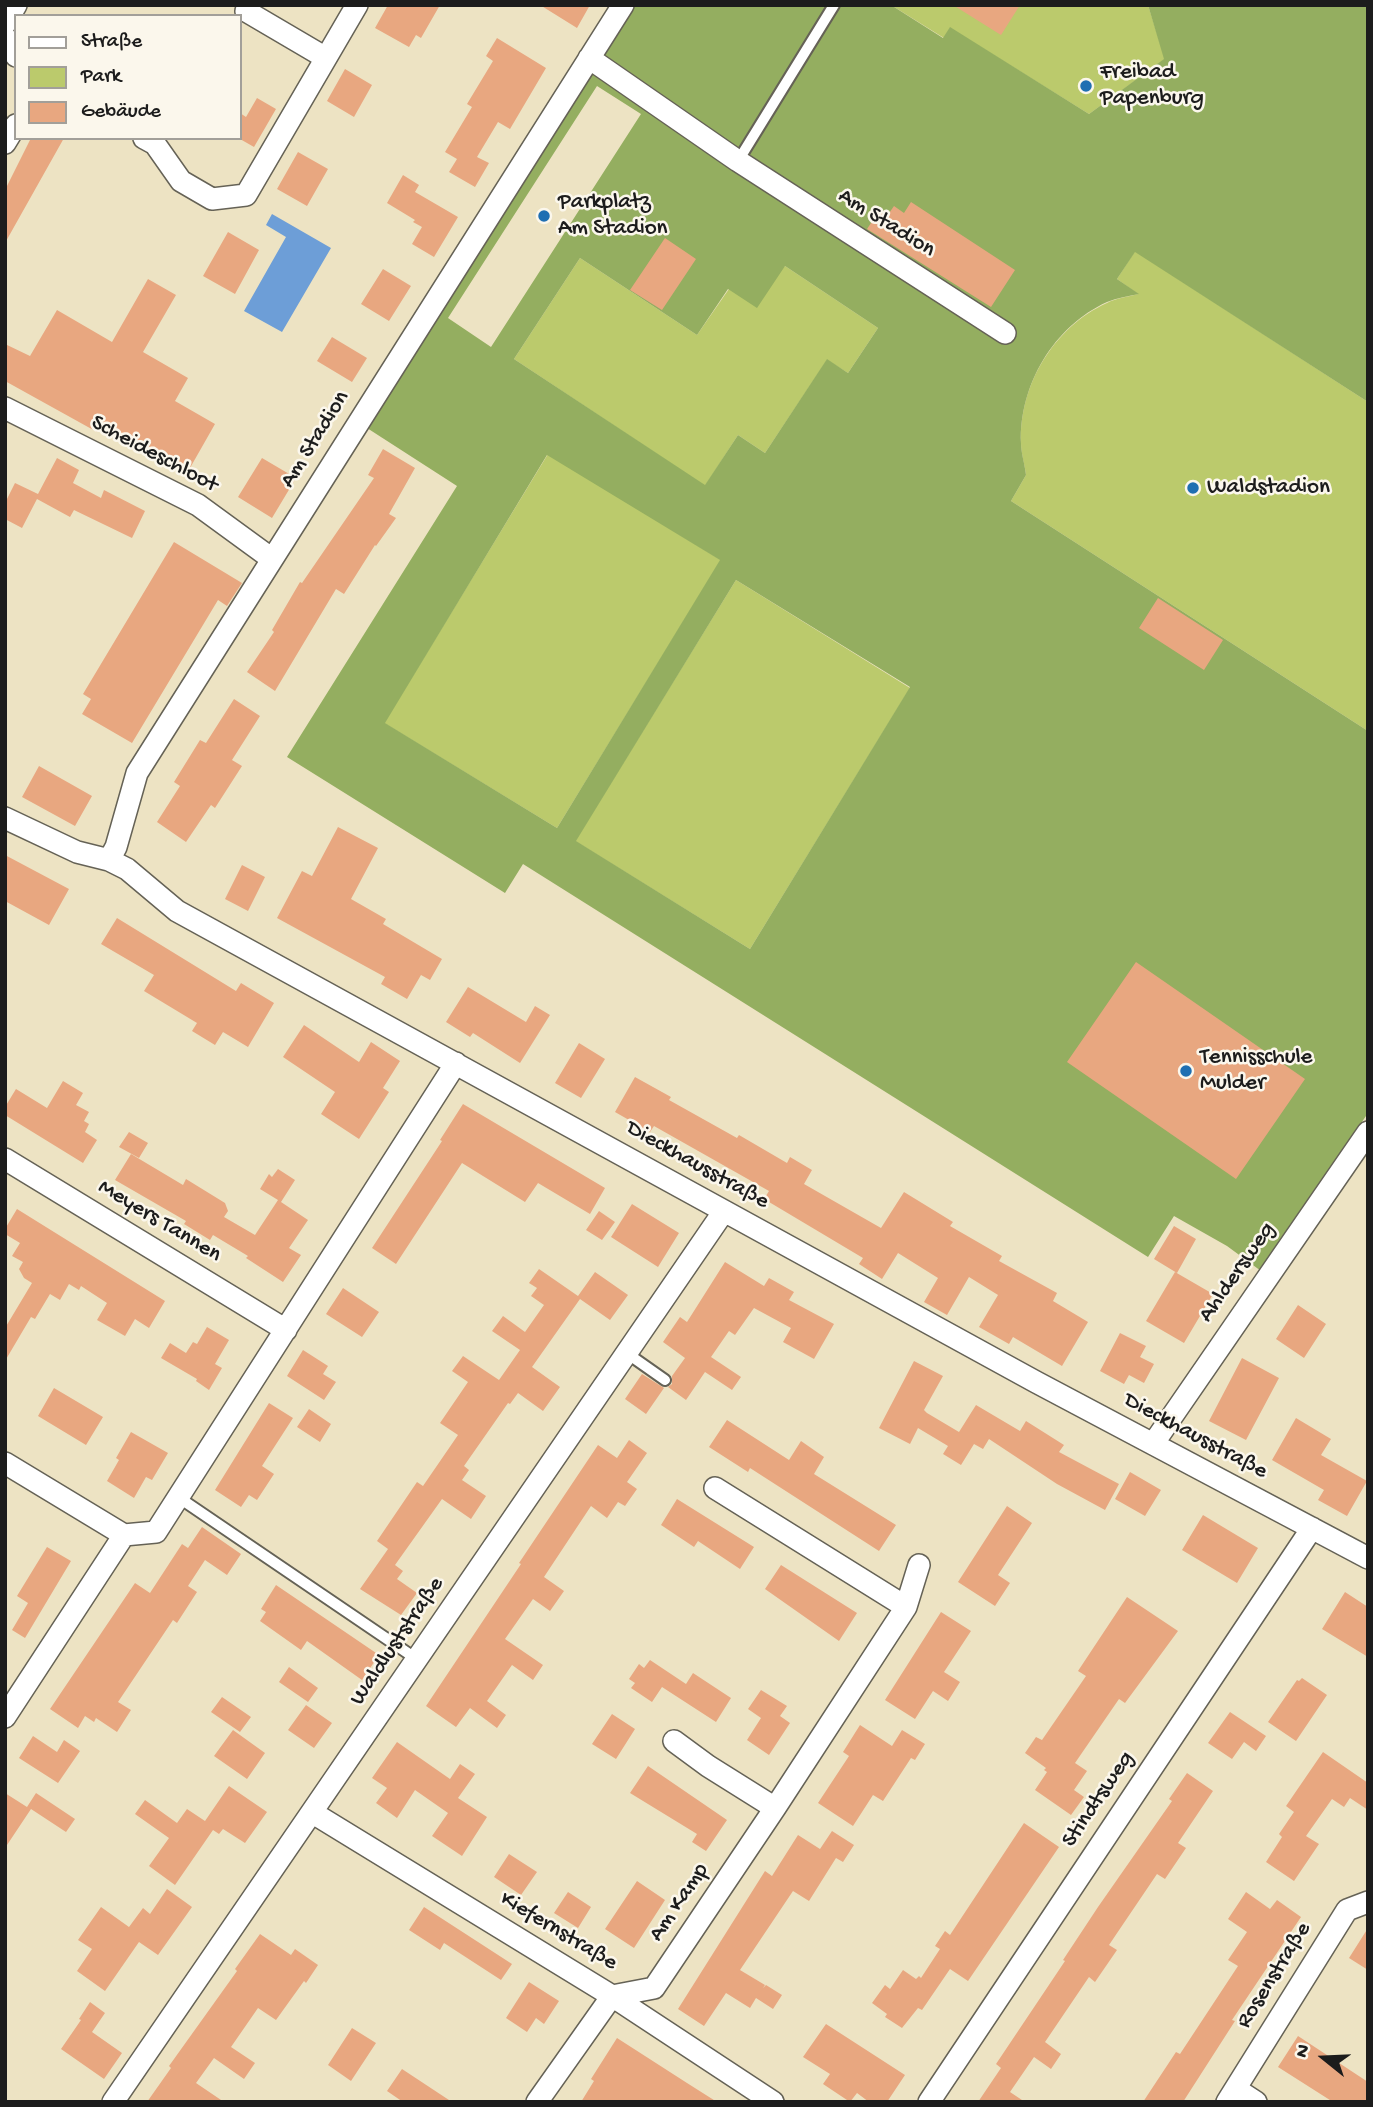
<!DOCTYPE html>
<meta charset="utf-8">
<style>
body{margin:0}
#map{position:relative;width:1373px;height:2107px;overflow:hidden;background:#ede3c3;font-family:"Gochi Hand",sans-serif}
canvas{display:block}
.frame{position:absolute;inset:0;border:7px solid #1c1c1c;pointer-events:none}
.legend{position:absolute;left:14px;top:14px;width:228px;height:126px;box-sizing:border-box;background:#fbf7ec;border:2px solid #a29f99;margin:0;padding:9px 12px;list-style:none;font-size:21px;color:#1c1c1c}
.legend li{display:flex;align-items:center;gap:14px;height:35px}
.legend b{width:35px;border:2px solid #a29f99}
.north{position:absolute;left:1289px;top:2023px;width:70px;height:70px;-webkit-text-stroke:5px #fbf7ec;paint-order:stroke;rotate:288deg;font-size:19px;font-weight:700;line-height:28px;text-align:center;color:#1c1c1c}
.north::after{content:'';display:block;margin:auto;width:24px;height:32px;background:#1c1c1c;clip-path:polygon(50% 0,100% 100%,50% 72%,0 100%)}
</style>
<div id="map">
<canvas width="1373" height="2107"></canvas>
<div class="frame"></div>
<ul class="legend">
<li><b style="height:9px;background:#fff"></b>Straße</li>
<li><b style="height:19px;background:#bbca6c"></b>Park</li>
<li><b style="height:19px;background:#e8a780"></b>Gebäude</li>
</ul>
<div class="north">N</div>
</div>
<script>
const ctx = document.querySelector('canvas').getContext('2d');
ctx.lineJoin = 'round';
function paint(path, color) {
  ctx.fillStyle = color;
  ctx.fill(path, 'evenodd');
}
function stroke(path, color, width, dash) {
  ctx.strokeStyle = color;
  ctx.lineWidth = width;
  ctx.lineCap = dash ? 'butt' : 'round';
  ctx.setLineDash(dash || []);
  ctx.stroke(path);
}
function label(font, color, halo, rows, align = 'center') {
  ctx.font = font + ' "Gochi Hand",sans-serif';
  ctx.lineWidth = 5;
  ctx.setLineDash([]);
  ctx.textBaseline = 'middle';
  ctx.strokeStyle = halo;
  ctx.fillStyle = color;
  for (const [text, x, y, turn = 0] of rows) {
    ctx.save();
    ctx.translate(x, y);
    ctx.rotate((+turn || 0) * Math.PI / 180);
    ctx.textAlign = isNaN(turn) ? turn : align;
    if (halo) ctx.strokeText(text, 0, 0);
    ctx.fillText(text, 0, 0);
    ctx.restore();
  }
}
paint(new Path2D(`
 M 891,5 L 1148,5 L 1165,59 L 1089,114 L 950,28 L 944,38 Z
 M 1135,251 L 1368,402 L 1368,731 L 1011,501 L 1026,475 C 1025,465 1021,454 1021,443 C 1019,385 1054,327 1107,303 C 1116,298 1128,297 1138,294 L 1117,279 Z
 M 580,258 L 697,335 L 729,289 L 785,266 L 878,328 L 848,373 L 827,360 L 765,453 L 738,435 L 705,486 L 514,359 Z
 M 548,454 L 721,560 L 557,828 L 384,723 Z
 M 736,580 L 910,688 L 750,949 L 575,841 Z`), '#bbca6c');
paint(new Path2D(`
 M 628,5 L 891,5 L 943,38 L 950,27 L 1089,114 L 1164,59 L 1148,5 L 1368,5 L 1368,402 L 1135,252 L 1117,279 L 1139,294 C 1129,296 1117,298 1107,302 C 1054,326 1019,385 1021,443 C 1021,453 1025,465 1026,475 L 1011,501 L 1368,731 L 1368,1113 L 1261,1271 L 1227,1246 L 1174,1216 L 1148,1257 L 523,864 L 505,893 L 287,757 L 457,486 L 367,428 ZM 597,86 L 641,114 L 491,347 L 448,318 ZM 580,258 L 697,335 L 728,289 L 757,308 L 785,266 L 878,328 L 848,373 L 827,359 L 765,453 L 738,435 L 705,485 L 514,359 ZM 547,455 L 720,560 L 557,828 L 385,723 ZM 736,580 L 910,687 L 750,949 L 576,841 Z`), '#94ae60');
paint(new Path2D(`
 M 272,214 L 331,248 L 282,332 L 244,311 L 286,237 L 266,225 Z`), '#6d9ed7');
paint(new Path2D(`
 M 388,5 L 440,5 L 421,38 L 416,35 L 409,47 L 375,28 Z
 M 540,5 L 590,5 L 577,28 Z
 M 953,5 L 1020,5 L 1001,35 Z
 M 497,38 L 546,68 L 510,129 L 498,122 L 477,157 L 489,163 L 475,187 L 449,172 L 457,159 L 445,152 L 472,107 L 467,104 L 493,61 L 486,56 Z
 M 345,69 L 372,85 L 354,117 L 327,101 Z
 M 257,98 L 276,109 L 254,147 L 240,139 L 240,113 L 246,117 Z
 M 31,138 L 64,138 L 5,243 L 5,190 Z
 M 298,152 L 328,169 L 307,206 L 277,189 Z
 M 403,175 L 419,185 L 415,192 L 458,217 L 434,257 L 412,244 L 422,227 L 413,222 L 415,220 L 387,203 Z
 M 911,202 L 1015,270 L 991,307 L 867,229 L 879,211 L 887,216 L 894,206 L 904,213 Z
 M 228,232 L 259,250 L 235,294 L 203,276 Z
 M 665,238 L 696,259 L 662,310 L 630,290 Z
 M 383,269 L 411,286 L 389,321 L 361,304 Z
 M 148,279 L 176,295 L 143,352 L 188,378 L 175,401 L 215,424 L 186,475 L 102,424 L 97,432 L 5,381 L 5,344 L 30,356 L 57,310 L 112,342 Z
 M 332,337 L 367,358 L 352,382 L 317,361 Z
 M 383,449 L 415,468 L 389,514 L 396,518 L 376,546 L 375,545 L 344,594 L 336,589 L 275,691 L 247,672 L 274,632 L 272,630 L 300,582 L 302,583 L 374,478 L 368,475 Z
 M 57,458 L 79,470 L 73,483 L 101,498 L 104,490 L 145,511 L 132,538 L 74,510 L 70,517 L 37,499 L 22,528 L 5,519 L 5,503 L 15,483 L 38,494 Z
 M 262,458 L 296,478 L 272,518 L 238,497 Z
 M 174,542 L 242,583 L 227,606 L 218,600 L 132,743 L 82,714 L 91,699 L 83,694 Z
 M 1158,598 L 1223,640 L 1204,670 L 1139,628 Z
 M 234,699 L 260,716 L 232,760 L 242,766 L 215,808 L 211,805 L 186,842 L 157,822 L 180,786 L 174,782 L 200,740 L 206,743 Z
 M 39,766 L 92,796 L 75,826 L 22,797 Z
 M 338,827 L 378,848 L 351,899 L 386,919 L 383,924 L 442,959 L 430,980 L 421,975 L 407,999 L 381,984 L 385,977 L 277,918 L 302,871 L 312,876 Z
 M 5,855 L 69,889 L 49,925 L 5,901 Z
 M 242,865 L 265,877 L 248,911 L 225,899 Z
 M 117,918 L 236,991 L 241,983 L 274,1003 L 248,1047 L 223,1032 L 215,1045 L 192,1031 L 197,1023 L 144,991 L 154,975 L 101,944 Z
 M 1136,962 L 1305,1079 L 1236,1179 L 1067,1062 Z
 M 468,987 L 526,1022 L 535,1006 L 550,1015 L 520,1063 L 473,1033 L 470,1037 L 446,1022 Z
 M 304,1025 L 359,1062 L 371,1042 L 400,1061 L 383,1088 L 389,1092 L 359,1139 L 321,1114 L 335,1092 L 283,1057 Z
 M 579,1043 L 605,1059 L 581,1098 L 555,1083 Z
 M 635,1077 L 671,1097 L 669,1100 L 737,1138 L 739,1135 L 787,1163 L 790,1157 L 812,1170 L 804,1184 L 881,1228 L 904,1192 L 953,1222 L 950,1226 L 1002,1256 L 999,1261 L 1057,1293 L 1053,1301 L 1088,1322 L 1062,1366 L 1013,1337 L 1009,1344 L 979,1327 L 998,1295 L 969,1277 L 947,1315 L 924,1302 L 938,1278 L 898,1253 L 882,1279 L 859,1264 L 863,1258 L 764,1199 L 769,1191 L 654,1126 L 650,1132 L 615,1112 Z
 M 63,1081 L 83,1093 L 76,1105 L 89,1112 L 84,1121 L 89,1124 L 85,1132 L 97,1140 L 83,1163 L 5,1115 L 5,1107 L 16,1089 L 47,1108 Z
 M 463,1104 L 605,1188 L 590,1214 L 538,1183 L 525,1202 L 462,1163 L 396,1264 L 372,1248 L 442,1141 L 440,1140 Z
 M 129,1132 L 148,1143 L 139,1158 L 119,1147 Z
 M 131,1154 L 183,1185 L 186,1179 L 225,1203 L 228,1211 L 224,1217 L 255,1235 L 278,1200 L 260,1189 L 269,1174 L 272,1177 L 278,1169 L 295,1180 L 281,1202 L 308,1220 L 289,1248 L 301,1255 L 283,1282 L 246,1258 L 248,1256 L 213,1235 L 210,1240 L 184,1224 L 186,1221 L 115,1180 Z
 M 632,1204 L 679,1233 L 658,1267 L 611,1237 Z
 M 17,1209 L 165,1301 L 149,1328 L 135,1319 L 125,1336 L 97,1320 L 107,1303 L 81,1286 L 79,1290 L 69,1284 L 60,1300 L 50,1294 L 35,1319 L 31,1317 L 5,1361 L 5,1328 L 32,1283 L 24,1278 L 19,1269 L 23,1262 L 12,1256 L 20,1243 L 5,1234 L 5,1229 Z
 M 599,1211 L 615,1222 L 602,1240 L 586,1230 Z
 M 1174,1226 L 1196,1239 L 1177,1273 L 1154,1259 Z
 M 725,1262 L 764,1286 L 769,1278 L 794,1292 L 789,1300 L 834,1324 L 814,1359 L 783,1342 L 791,1328 L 754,1308 L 735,1335 L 729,1331 L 711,1357 L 741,1377 L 732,1390 L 705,1372 L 686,1400 L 668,1387 L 672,1384 L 672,1376 L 685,1358 L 663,1342 L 680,1317 L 687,1322 Z
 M 539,1269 L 578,1296 L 595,1272 L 628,1295 L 610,1320 L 580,1299 L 532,1367 L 560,1387 L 543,1411 L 518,1393 L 510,1404 L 508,1403 L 464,1466 L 469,1470 L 462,1480 L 486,1496 L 471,1519 L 442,1499 L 395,1565 L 403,1571 L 397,1579 L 417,1593 L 401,1615 L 360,1589 L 388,1549 L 377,1541 L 417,1482 L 423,1486 L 458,1435 L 440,1423 L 468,1382 L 452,1371 L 463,1356 L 499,1380 L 520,1350 L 492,1331 L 503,1316 L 525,1332 L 544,1305 L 531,1296 L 537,1288 L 529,1283 Z
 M 1175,1272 L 1213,1294 L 1184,1343 L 1146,1321 Z
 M 343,1288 L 379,1312 L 362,1337 L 326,1314 Z
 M 1298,1305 L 1326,1324 L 1304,1358 L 1276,1339 Z
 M 207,1327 L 229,1340 L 215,1364 L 222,1368 L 209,1390 L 196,1381 L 197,1379 L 161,1358 L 170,1343 L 186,1353 L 193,1342 L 197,1344 Z
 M 1120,1333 L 1146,1346 L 1140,1357 L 1154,1364 L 1144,1383 L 1129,1375 L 1124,1384 L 1100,1371 Z
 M 303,1350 L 328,1366 L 323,1374 L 336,1382 L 324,1400 L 287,1376 Z
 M 1242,1358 L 1279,1378 L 1246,1440 L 1209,1421 Z
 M 914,1361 L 943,1376 L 924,1410 L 927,1413 L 959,1432 L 976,1405 L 1020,1431 L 1026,1421 L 1064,1445 L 1059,1452 L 1119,1484 L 1105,1510 L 1057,1484 L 989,1439 L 983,1449 L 974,1444 L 961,1465 L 943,1454 L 948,1446 L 918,1428 L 910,1444 L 879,1428 Z
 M 642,1374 L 664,1388 L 646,1414 L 625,1399 Z
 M 54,1388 L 103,1417 L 86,1445 L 38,1416 Z
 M 269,1403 L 293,1418 L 262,1466 L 274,1474 L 257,1500 L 249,1495 L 241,1507 L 215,1490 Z
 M 309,1409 L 331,1424 L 320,1442 L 297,1427 Z
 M 1296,1418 L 1331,1439 L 1321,1455 L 1367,1481 L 1347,1516 L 1318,1500 L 1324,1490 L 1272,1460 Z
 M 727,1420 L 789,1460 L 801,1441 L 824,1457 L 814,1474 L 896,1525 L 879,1551 L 750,1468 L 748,1472 L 709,1447 Z
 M 131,1432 L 168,1453 L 152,1480 L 146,1477 L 134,1498 L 107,1481 L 119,1460 L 116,1458 Z
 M 629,1440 L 647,1453 L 627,1482 L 637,1489 L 625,1506 L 618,1502 L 607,1518 L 591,1506 L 544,1577 L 564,1591 L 550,1611 L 533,1599 L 505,1639 L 543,1665 L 533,1680 L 512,1665 L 487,1701 L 506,1715 L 497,1728 L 470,1708 L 456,1727 L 426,1706 L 521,1564 L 519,1563 L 598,1445 L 617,1458 Z
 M 1130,1472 L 1161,1490 L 1145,1516 L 1115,1499 Z
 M 677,1499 L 754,1547 L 740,1569 L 698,1541 L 694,1547 L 661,1525 Z
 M 1007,1506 L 1032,1523 L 998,1575 L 1010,1583 L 995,1606 L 958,1582 Z
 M 1203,1515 L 1258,1548 L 1237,1583 L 1182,1550 Z
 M 202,1527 L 241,1554 L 227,1575 L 205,1560 L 188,1586 L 197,1592 L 177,1623 L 173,1620 L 118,1702 L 131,1710 L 117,1732 L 96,1718 L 94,1722 L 85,1716 L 78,1728 L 50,1709 L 135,1583 L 150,1593 L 182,1544 L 188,1548 Z
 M 47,1547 L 71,1561 L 25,1638 L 12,1630 L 28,1603 L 17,1596 Z
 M 781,1565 L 857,1613 L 839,1641 L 765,1589 Z
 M 276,1585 L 379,1655 L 362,1680 L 307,1641 L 301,1650 L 260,1621 L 266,1612 L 261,1609 Z
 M 1345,1592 L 1368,1607 L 1368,1657 L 1322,1629 Z
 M 1127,1597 L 1178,1631 L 1125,1703 L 1119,1699 L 1075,1763 L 1087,1771 L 1074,1790 L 1084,1797 L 1071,1815 L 1035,1790 L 1047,1772 L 1044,1770 L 1046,1768 L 1025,1753 L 1036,1737 L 1042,1740 L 1086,1676 L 1078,1671 Z
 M 941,1612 L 971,1631 L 944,1672 L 960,1682 L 948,1701 L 933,1691 L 915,1719 L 885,1700 Z
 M 650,1660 L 686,1684 L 693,1673 L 731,1698 L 716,1722 L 662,1687 L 652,1702 L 631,1688 L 635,1683 L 629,1679 L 639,1664 L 644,1668 Z
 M 289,1667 L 318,1688 L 308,1702 L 279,1682 Z
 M 1302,1678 L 1327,1695 L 1296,1741 L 1268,1722 L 1297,1680 L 1299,1681 Z
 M 761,1690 L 787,1706 L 780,1716 L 790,1723 L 769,1755 L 747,1740 L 761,1718 L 748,1709 Z
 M 222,1697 L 251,1717 L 240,1732 L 211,1712 Z
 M 306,1705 L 332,1723 L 314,1748 L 288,1730 Z
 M 1230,1712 L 1266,1736 L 1256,1751 L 1244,1742 L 1232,1759 L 1208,1743 Z
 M 612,1714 L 635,1729 L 616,1759 L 592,1744 Z
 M 860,1725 L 892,1746 L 902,1730 L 925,1744 L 915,1760 L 911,1758 L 883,1801 L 873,1795 L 853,1826 L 818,1803 L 849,1756 L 843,1752 Z
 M 233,1730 L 265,1753 L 247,1779 L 214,1756 Z
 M 33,1736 L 57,1752 L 64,1740 L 80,1751 L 58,1783 L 19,1758 Z
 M 397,1742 L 450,1779 L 460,1764 L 475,1774 L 458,1798 L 487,1817 L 462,1856 L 432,1836 L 448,1813 L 415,1790 L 397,1818 L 376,1803 L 387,1788 L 372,1778 Z
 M 1323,1752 L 1368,1783 L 1368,1810 L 1350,1798 L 1344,1807 L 1332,1799 L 1306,1836 L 1319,1844 L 1294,1881 L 1266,1862 L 1282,1837 L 1279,1834 L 1294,1812 L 1286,1806 Z
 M 648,1766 L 727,1820 L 706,1851 L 692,1842 L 697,1834 L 630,1793 Z
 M 1187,1773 L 1213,1791 L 1178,1843 L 1186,1848 L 1165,1879 L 1157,1874 L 1109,1945 L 1117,1950 L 1095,1982 L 1089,1977 L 1045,2042 L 1061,2054 L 1051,2069 L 1034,2057 L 1010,2092 L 1025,2102 L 978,2102 L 1001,2068 L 996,2064 L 1065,1961 L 1063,1960 L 1098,1907 L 1172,1801 L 1169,1799 Z
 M 229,1786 L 267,1812 L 245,1843 L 223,1829 L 219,1834 L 213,1830 L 175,1885 L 149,1866 L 169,1838 L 135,1814 L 145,1800 L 177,1823 L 187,1809 L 205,1821 Z
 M 5,1793 L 27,1807 L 36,1793 L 75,1819 L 66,1832 L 31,1809 L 5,1848 Z
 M 1024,1823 L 1059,1847 L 968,1981 L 950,1969 L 922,2010 L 918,2008 L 902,2028 L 885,2017 L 887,2014 L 872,2003 L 885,1985 L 890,1989 L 903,1970 L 916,1979 L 919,1976 L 921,1978 L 940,1949 L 935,1946 L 945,1931 L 950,1935 Z
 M 832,1831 L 854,1845 L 843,1862 L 836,1858 L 809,1901 L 793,1891 L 740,1970 L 765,1985 L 763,1988 L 766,1985 L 782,1995 L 773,2009 L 756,1998 L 750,2008 L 726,1993 L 704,2026 L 678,2009 L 765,1871 L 772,1876 L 798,1835 L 820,1849 Z
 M 509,1854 L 537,1872 L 521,1895 L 494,1877 Z
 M 637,1881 L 665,1900 L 634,1948 L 605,1929 Z
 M 167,1889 L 192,1907 L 158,1955 L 139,1942 L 105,1991 L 77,1971 L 92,1949 L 78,1940 L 101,1907 L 129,1927 L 143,1908 L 150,1914 Z
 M 568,1892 L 591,1907 L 578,1928 L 554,1913 Z
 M 1246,1892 L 1270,1909 L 1277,1900 L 1301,1917 L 1232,2020 L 1235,2021 L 1183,2102 L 1143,2102 L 1176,2052 L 1180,2054 L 1238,1966 L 1228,1960 L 1247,1932 L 1228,1919 Z
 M 424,1907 L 512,1964 L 501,1980 L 444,1943 L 440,1950 L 409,1930 Z
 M 1368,1928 L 1368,1970 L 1349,1958 Z
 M 260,1934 L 291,1955 L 295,1949 L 318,1965 L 306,1983 L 304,1981 L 276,2020 L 258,2008 L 231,2047 L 255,2063 L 244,2079 L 214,2058 L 196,2083 L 224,2102 L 147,2102 L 171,2068 L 169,2066 L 237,1971 L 235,1969 Z
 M 529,1982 L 559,2001 L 544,2024 L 536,2018 L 527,2032 L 506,2018 Z
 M 90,2002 L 105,2013 L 92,2032 L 122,2053 L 104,2079 L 61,2049 L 81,2020 L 79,2019 Z
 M 826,2024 L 905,2075 L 887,2102 L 869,2102 L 857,2093 L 850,2102 L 823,2084 L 830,2074 L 803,2057 Z
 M 352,2028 L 376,2043 L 351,2081 L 328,2065 Z
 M 1298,2036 L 1368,2082 L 1368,2102 L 1333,2102 L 1278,2067 Z
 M 617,2038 L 687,2083 L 717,2102 L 581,2102 L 594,2081 L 591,2079 Z
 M 402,2069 L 452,2102 L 403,2102 L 387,2091 Z`), '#e8a780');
const lane = new Path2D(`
 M 738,161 L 834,5
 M 628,1354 L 665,1380
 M 178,1497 L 418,1660`);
const street = new Path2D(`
 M 246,11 L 326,58
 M 5,24 L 16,5
 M 5,37 L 16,56
 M 589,58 L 738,161 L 1005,333
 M 144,138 L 155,144 L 181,181 L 212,199 L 246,195 L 357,5
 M 5,143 L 16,125
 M 5,408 L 198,505 L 272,559
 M 5,818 L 77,852 L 109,860 L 127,869 L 177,911 L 1036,1382 L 1368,1558
 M 109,860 L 116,847 L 137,773 L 623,5
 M 5,1159 L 286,1330
 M 1153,1444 L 1368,1132
 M 5,1463 L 124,1535
 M 715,1488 L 906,1607
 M 5,1717 L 124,1535 L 156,1532 L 456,1063
 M 674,1741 L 708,1766 L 775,1808
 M 313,1813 L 612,1996 L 773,2102
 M 1236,2089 L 1256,2102
 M 113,2102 L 724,1211
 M 537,2102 L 612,1996 L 654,1988 L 775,1808 L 906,1607 L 919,1565
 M 929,2102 L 1312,1528
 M 1227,2102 L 1347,1910 L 1368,1902`);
stroke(lane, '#656256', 14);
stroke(street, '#656256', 24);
stroke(lane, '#fff', 10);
stroke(street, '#fff', 21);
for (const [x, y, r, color] of [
 [1086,86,7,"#1f6fb2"],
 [544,216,7,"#1f6fb2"],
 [1193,488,7,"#1f6fb2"],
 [1186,1071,7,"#1f6fb2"]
]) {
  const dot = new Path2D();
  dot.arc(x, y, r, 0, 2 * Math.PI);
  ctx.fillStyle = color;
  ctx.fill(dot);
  stroke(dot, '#fbf7ec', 2.5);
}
label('23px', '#1c1c1c', '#fbf7ec', [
 ["Freibad",1100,73],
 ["Papenburg",1100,99],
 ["Parkplatz",558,203],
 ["Am Stadion",558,229],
 ["Waldstadion",1207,488],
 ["Tennisschule",1200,1058],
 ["Mulder",1200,1084]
], 'left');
label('23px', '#1c1c1c', '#fbf7ec', [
 ["Am Stadion",886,224,32],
 ["Am Stadion",316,440,-58],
 ["Scheideschloot",154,455,28],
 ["Dieckhausstraße",697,1166,29],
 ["Meyers Tannen",159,1222,31],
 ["Ahldersweg",1238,1273,-55],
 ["Dieckhausstraße",1195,1437,28],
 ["Waldluststraße",398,1642,-56],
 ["Stindtsweg",1099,1800,-56],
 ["Am Kamp",680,1903,-56],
 ["Kiefernstraße",558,1932,31],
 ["Rosenstraße",1275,1976,-58]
]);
</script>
